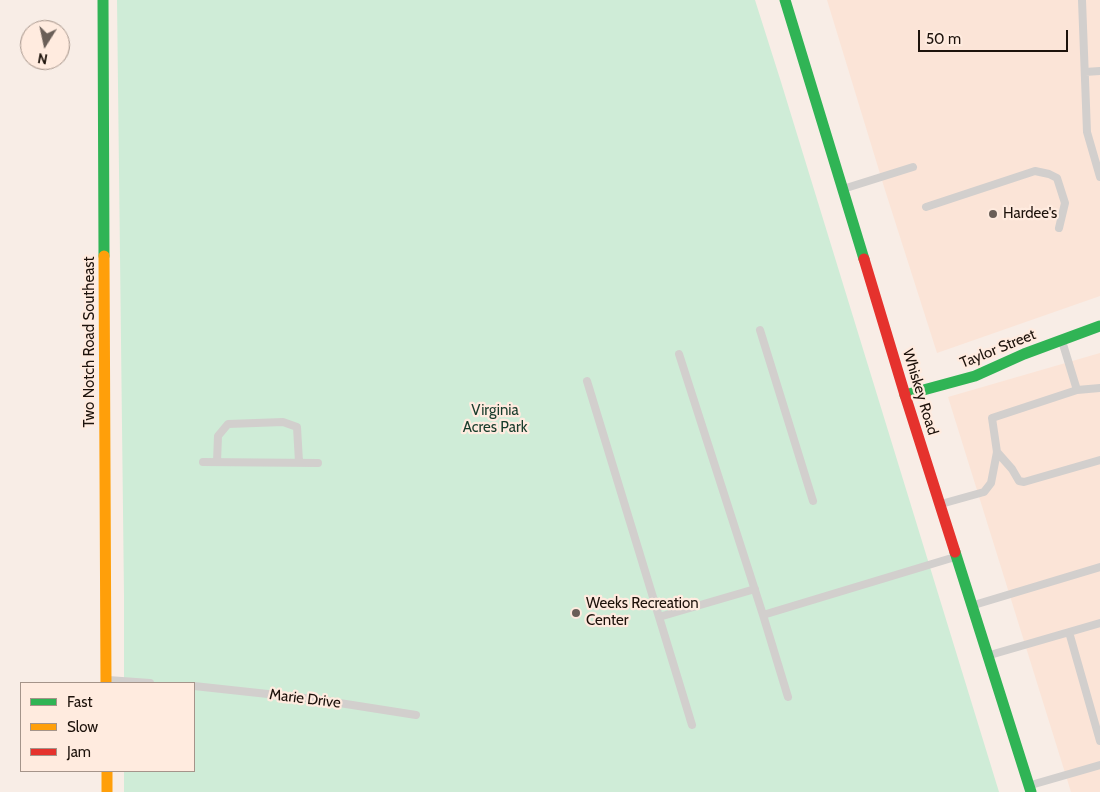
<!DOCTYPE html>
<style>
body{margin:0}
#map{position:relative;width:1100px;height:792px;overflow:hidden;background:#f8ede6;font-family:Cabin,sans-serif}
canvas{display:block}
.legend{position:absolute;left:20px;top:682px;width:175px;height:90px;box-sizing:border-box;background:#ffebdf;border:1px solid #a5948a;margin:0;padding:6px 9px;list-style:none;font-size:15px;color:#1d120b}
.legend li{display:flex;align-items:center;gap:10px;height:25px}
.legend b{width:25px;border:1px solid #a5948a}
.north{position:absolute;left:20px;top:20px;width:50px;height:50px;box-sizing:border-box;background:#ffebdf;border:1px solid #a5948a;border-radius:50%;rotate:190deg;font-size:14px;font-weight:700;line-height:20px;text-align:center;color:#1d120b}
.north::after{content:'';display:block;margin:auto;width:18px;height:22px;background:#6a5f58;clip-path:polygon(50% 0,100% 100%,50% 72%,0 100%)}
.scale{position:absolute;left:918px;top:30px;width:150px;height:22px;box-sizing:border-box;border:2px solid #1d120b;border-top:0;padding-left:6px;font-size:15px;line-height:18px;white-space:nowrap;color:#1d120b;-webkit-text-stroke:4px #ffebdf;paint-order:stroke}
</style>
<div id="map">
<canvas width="1100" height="792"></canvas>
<ul class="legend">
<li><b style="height:6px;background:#30b455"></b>Fast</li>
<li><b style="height:6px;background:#ff9f0a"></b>Slow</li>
<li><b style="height:6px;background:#e5322d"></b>Jam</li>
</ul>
<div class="north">N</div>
<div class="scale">50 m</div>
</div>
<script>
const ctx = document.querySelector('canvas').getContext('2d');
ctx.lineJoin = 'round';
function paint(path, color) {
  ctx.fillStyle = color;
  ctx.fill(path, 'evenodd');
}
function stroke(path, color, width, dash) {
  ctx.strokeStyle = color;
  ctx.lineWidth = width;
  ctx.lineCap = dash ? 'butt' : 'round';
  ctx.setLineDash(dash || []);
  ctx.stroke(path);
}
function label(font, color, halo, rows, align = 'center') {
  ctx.font = font + ' Cabin,sans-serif';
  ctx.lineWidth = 4.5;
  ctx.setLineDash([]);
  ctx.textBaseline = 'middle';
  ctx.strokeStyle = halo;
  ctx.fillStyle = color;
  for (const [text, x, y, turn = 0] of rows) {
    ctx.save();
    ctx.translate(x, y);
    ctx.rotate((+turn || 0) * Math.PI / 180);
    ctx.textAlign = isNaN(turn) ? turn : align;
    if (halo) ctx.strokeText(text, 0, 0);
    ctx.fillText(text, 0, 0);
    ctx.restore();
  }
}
paint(new Path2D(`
 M 827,0 L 1100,0 L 1100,296 L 937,353 L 885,190 Z
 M 1100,353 L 1100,792 L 1071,792 L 948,397 Z`), '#fbe4d7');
paint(new Path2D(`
 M 117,0 L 755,0 L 781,82 L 999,792 L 124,792 L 124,771 L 194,771 L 194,683 L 124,683 L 124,596 Z`), '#cfecd7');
stroke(new Path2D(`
 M 1082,0 L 1087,132 L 1100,177
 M 1085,72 L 1100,71
 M 843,189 L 913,167
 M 926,207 L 1035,171 L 1049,174 L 1057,178 L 1065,203 L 1059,228
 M 760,330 L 813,501
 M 679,354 L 763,615 L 788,697
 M 587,381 L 692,725
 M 1077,390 L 1100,388
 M 997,452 L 1012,469 L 1019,481 L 1024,482 L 1100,460
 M 203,462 L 318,463
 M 217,462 L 218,436 L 228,424 L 283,422 L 297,427 L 299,462
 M 941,504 L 984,492 L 991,483 L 997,452 L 992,418 L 1077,390 L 1062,341
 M 974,605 L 1100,567
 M 763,615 L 955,557
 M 659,617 L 755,589
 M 1069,632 L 1100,741
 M 990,655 L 1100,623
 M 108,680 L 150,683
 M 194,686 L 314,699 L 416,715
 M 1031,785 L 1100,765`), '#d2cfcd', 8);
stroke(new Path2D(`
 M 103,0 L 104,256
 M 785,0 L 864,259
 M 905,395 L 975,376 L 1024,354 L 1100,326
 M 955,552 L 1031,792`), '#30b455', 11);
stroke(new Path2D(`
 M 104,256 L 106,683
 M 107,771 L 107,792`), '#ff9f0a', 11);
stroke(new Path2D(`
 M 864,259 L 905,395 L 955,552`), '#e5322d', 11);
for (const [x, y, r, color] of [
 [993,214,5,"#6a5f58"],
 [576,613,5,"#6a5f58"]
]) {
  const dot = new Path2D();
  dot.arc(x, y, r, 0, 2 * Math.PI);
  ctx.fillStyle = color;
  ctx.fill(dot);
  stroke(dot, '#ffebdf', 2);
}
label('15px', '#1d120b', '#ffebdf', [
 ["Hardee's",1003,214],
 ["Weeks Recreation",586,604],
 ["Center",586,621]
], 'left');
label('15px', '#1d120b', '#ffebdf', [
 ["Two Notch Road Southeast",90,342,-90],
 ["Taylor Street",998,349,-22],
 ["Whiskey Road",920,392,73],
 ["Marie Drive",305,699,7]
]);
label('15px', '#173c2b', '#ffebdf', [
 ["Virginia",495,411],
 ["Acres Park",495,428]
]);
</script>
